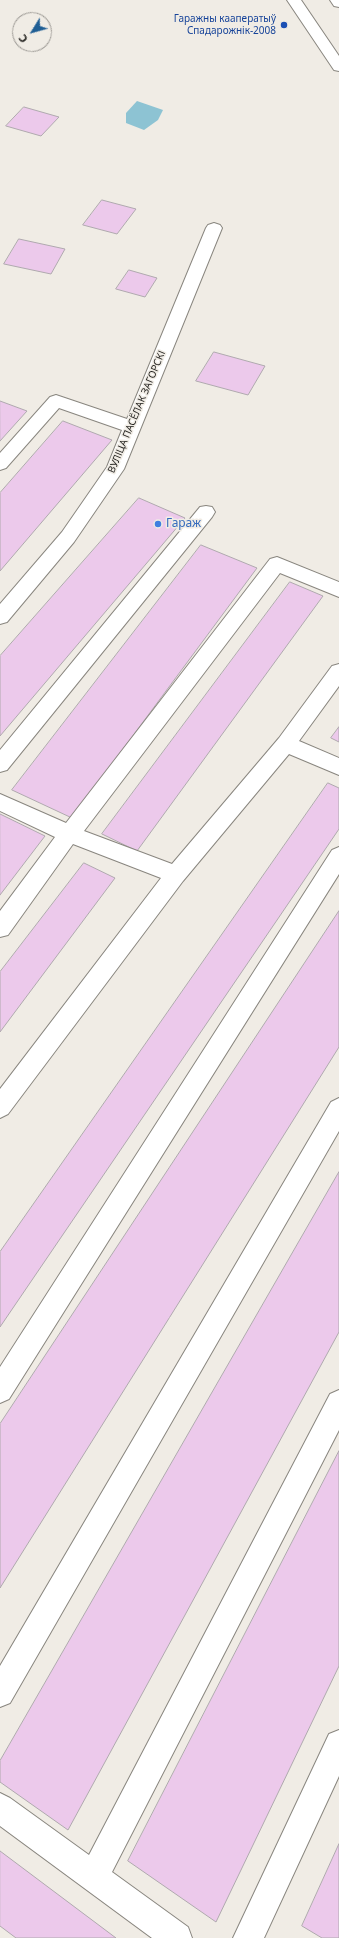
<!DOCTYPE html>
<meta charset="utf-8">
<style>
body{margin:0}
#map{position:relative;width:339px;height:1938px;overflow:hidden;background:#f0ece5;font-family:"Noto Sans",sans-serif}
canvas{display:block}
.north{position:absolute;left:12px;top:12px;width:40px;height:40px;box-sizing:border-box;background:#f0ece5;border:1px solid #9c9994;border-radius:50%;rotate:233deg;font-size:11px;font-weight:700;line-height:16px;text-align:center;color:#1e1d1a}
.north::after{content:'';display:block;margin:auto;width:14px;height:18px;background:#1f5e94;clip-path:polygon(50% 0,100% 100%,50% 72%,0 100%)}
</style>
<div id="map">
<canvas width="339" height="1938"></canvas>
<div class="north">С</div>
</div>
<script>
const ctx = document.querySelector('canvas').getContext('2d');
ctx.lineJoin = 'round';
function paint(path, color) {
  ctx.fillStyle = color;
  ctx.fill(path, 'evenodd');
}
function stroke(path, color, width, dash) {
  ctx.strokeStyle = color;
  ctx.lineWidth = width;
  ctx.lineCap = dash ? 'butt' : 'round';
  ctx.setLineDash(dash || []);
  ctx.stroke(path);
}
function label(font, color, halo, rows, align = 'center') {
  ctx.font = font + ' "Noto Sans",sans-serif';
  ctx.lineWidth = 3;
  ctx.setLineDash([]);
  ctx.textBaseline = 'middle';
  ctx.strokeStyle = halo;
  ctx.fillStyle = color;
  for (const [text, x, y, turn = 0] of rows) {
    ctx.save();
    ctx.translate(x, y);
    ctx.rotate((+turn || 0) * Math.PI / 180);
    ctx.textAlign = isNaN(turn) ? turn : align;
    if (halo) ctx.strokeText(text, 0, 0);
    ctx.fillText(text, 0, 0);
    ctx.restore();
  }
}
paint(new Path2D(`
 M 137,101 L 163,110 L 158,120 L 144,130 L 126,123 L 126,113 Z`), '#8dc3d3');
const building = new Path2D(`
 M 24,107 L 59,117 L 41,136 L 6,126 Z
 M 102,200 L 136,209 L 117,234 L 83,225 Z
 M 19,239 L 65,249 L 51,274 L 4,264 Z
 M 129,270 L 157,278 L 145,297 L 116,289 Z
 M 214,352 L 265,366 L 248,395 L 196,381 Z
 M 0,401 L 27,411 L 0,441 Z
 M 63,421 L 112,440 L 0,571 L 0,493 Z
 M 139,498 L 185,518 L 0,736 L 0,656 Z
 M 201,545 L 257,568 L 72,818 L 12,790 Z
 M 290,582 L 323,596 L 137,851 L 102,834 Z
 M 339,727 L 339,742 L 331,738 Z
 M 328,783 L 339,788 L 339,829 L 0,1327 L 0,1252 Z
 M 0,814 L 45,836 L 0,895 Z
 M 84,863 L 115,878 L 0,1032 L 0,972 Z
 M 339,911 L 339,1047 L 0,1588 L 0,1424 Z
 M 339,1172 L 339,1332 L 68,1830 L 0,1782 L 0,1761 Z
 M 339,1451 L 339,1666 L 216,1922 L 128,1861 Z
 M 339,1844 L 339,1938 L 322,1938 L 302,1926 Z
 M 0,1851 L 116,1938 L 16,1938 L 0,1926 Z`);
paint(building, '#ecc9eb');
stroke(building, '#afa9ae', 1);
const minor = new Path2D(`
 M 214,223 L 220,225 L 222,228 L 124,469 L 74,542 L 7,622 L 0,624 L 0,604 L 62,532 L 107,467 L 122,430 L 59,408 L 6,468 L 0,470 L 0,453 L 50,397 L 56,395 L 127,419 L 206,228 L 208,225 Z
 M 206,506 L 212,507 L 215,512 L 212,517 L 7,770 L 0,772 L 0,750 L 200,507 Z
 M 277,557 L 339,582 L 339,597 L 280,573 L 84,831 L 172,864 L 279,738 L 332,666 L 339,664 L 339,686 L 299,741 L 339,758 L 339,775 L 289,754 L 183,881 L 8,1114 L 0,1118 L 0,1089 L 161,878 L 73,844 L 8,935 L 0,937 L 0,911 L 55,837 L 0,811 L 0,794 L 66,823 L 270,559 Z
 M 339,847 L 339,874 L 9,1399 L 0,1403 L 0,1367 L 332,850 Z
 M 339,1098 L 339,1131 L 10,1703 L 0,1707 L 0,1666 L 331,1102 Z
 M 339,1390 L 339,1430 L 112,1872 L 188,1927 L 192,1938 L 152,1938 L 0,1826 L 0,1793 L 10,1798 L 89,1855 L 330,1394 Z
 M 339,1730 L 339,1776 L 264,1938 L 233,1938 L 329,1734 Z`);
const major = new Path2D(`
 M 287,0 L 301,0 L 339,56 L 339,71 L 334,70 Z
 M 330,0 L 339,0 L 339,7 L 334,6 Z`);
stroke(minor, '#89867f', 2);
stroke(major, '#89867f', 2);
paint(minor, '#fff');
paint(major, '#fff');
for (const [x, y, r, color] of [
 [284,25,4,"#1a4fb4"],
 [158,524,4,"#3f7fe0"]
]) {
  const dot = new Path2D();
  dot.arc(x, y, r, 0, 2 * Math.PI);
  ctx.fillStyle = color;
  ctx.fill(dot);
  stroke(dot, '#f0ece5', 1.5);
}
label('10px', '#164399', '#f0ece5', [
 ["Гаражны кааператыў",276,19],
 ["Спадарожнік-2008",276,31]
], 'right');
label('10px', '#1e1d1a', '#f0ece5', [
 ["ВУЛІЦА ПАСЁЛАК ЗАГОРСКІ",137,412,-67]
]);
label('12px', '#366cbe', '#f0ece5', [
 ["Гараж",166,524]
], 'left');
</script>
